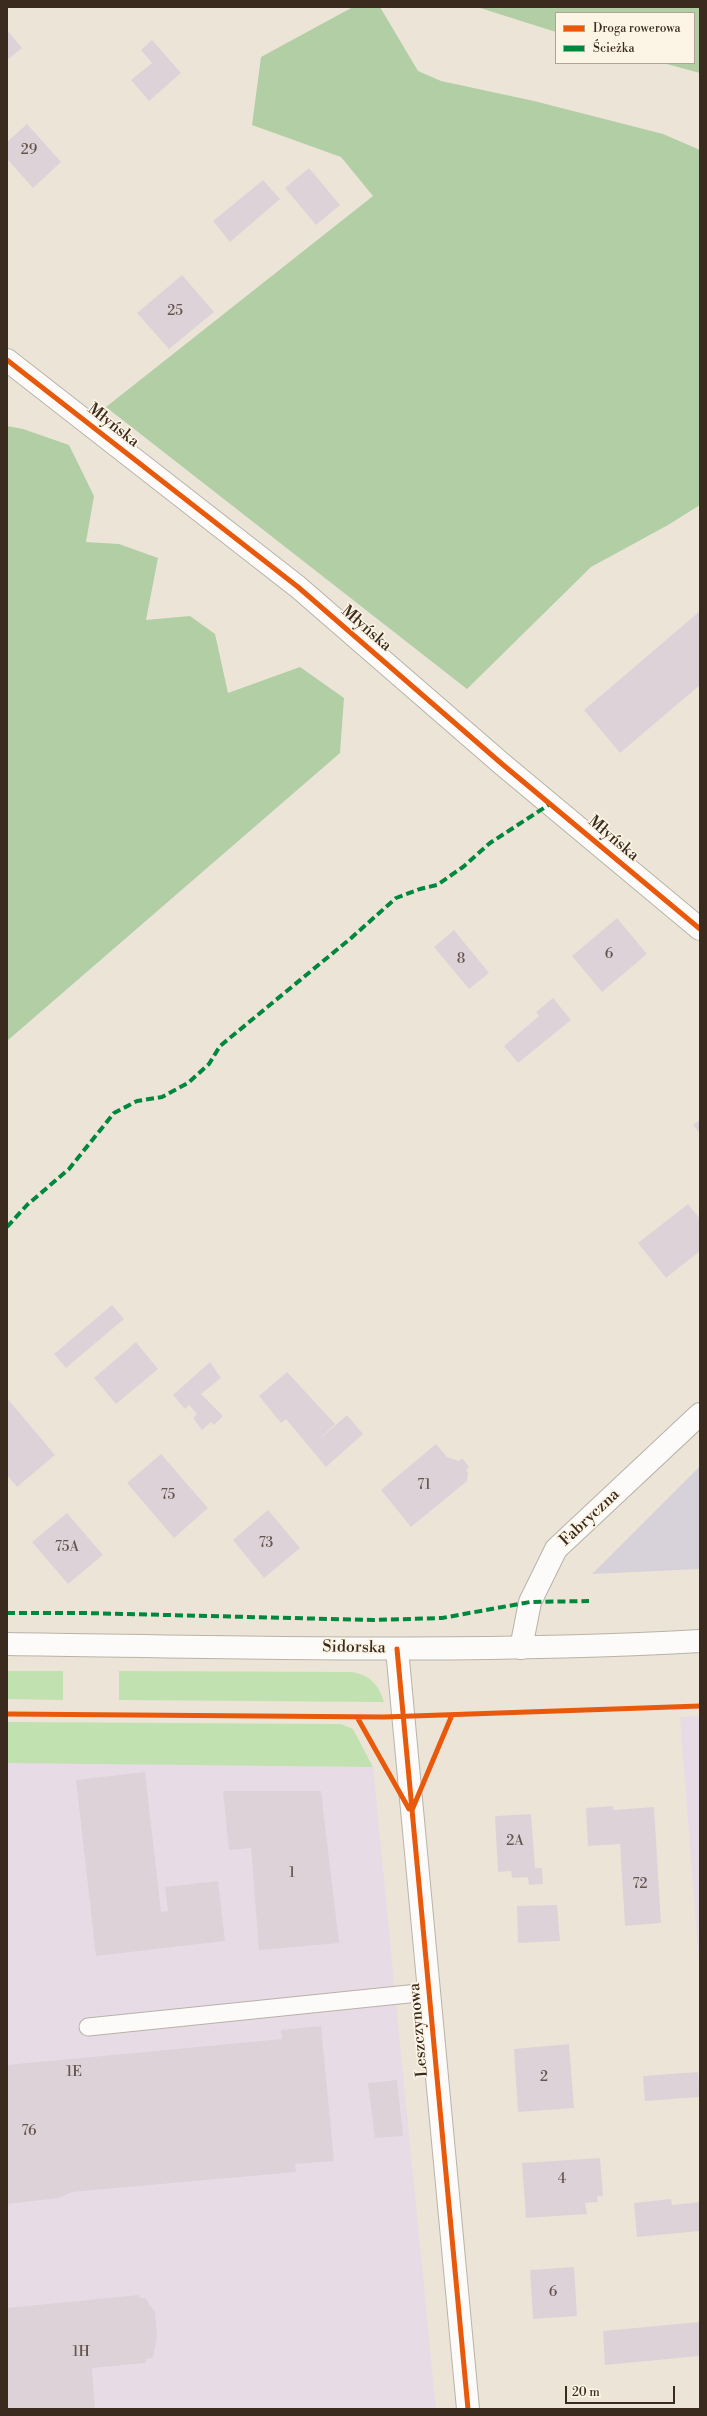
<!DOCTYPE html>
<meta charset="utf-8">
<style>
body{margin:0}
#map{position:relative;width:707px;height:2416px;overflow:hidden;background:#ece5d7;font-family:"Libre Bodoni",serif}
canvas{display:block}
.frame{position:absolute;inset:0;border:8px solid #3b2a1e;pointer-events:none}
.legend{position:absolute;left:555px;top:12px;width:140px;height:52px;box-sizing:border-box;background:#fcf5e5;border:1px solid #afa495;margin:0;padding:5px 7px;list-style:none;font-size:12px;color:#3b2a1e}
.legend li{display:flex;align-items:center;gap:8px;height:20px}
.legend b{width:20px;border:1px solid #afa495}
.scale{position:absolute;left:565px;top:2386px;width:110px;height:18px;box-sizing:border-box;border:2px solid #3b2a1e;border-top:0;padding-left:5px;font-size:12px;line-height:14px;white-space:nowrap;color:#3b2a1e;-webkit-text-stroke:3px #fcf5e5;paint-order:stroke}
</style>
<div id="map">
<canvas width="707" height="2416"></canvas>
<div class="frame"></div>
<ul class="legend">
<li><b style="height:5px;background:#e8590c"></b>Droga rowerowa</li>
<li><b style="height:5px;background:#00873e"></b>Ścieżka</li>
</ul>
<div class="scale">20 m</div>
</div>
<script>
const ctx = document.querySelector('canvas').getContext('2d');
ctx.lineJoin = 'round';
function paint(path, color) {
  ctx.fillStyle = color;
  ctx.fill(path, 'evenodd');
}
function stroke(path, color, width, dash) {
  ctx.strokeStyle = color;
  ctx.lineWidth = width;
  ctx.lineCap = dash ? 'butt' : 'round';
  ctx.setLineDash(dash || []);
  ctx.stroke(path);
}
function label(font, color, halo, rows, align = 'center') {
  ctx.font = font + ' "Libre Bodoni",serif';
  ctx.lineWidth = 3.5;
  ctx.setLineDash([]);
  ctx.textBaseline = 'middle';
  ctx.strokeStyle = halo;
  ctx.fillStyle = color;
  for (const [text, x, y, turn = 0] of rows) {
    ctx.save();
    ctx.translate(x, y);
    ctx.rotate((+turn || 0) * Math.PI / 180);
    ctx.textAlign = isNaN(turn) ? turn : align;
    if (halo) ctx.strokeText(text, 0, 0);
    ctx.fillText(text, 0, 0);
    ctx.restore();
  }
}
paint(new Path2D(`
 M 700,1716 L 700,1976 L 680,1717 Z
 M 108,1762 L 373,1767 L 436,2409 L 7,2409 L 7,1763 Z`), '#e7dbe6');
paint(new Path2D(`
 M 700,1466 L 700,1569 L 592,1574 Z`), '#d7d1d9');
paint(new Path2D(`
 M 7,1671 L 63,1671 L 63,1700 L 7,1699 Z
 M 119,1671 L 352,1672 C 370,1675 379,1685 384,1702 L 119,1700 Z
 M 7,1722 L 341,1724 L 353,1729 L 373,1767 L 7,1763 Z`), '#c2e1b1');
paint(new Path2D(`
 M 353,7 L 380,7 L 418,71 L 441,81 L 534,101 L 663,134 L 700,150 L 700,505 L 668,525 L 591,567 L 467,689 L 106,407 L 373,196 L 341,157 L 252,125 L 261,57 Z
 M 477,7 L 700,7 L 700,73 L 663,63 L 694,63 L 694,13 L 556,13 L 556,32 Z
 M 7,426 L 23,429 L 69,445 L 94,496 L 86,542 L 119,544 L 158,558 L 146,620 L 190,616 L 215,634 L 228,693 L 300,667 L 344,698 L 340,753 L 7,1041 Z`), '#b1cea5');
paint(new Path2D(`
 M 7,30 L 22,48 L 7,60 Z
 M 152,40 L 181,73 L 149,101 L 131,80 L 152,63 L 141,50 Z
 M 27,124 L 61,162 L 33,188 L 7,159 L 7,142 Z
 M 309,168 L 340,205 L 316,225 L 285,188 Z
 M 263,180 L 280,199 L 230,242 L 213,221 Z
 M 182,275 L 214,312 L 169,349 L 137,313 Z
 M 700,611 L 700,685 L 620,753 L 584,710 Z
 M 617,918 L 647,954 L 602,992 L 572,956 Z
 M 454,930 L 489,973 L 469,989 L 434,947 Z
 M 553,998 L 571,1020 L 518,1063 L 504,1046 L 539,1016 L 536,1012 Z
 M 700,1120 L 700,1133 L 693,1125 Z
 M 688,1204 L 700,1219 L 700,1251 L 666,1278 L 638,1243 Z
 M 112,1305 L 124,1319 L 66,1368 L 54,1354 Z
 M 136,1342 L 158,1369 L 116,1404 L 94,1378 Z
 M 210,1362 L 221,1378 L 201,1394 L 223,1416 L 214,1425 L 211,1422 L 202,1430 L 193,1418 L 197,1414 L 189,1405 L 185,1409 L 173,1395 Z
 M 287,1372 L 335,1424 L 315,1443 L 347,1415 L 363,1434 L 326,1467 L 286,1419 L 281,1423 L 259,1396 Z
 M 7,1398 L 55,1455 L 17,1487 L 7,1475 Z
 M 436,1444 L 447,1457 L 459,1461 L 462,1458 L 469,1467 L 466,1470 L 468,1473 L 467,1481 L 411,1527 L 381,1490 Z
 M 161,1454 L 208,1508 L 174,1538 L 127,1483 Z
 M 268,1510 L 300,1548 L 264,1578 L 233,1540 Z
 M 67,1513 L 103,1555 L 68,1584 L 32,1542 Z
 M 145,1772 L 161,1912 L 168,1911 L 165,1887 L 218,1881 L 225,1941 L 96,1956 L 76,1780 Z
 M 223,1791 L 321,1791 L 339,1943 L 259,1950 L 251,1848 L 229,1850 Z
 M 613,1806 L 613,1810 L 654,1807 L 661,1923 L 625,1926 L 620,1844 L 588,1846 L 586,1808 Z
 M 531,1814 L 535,1868 L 542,1868 L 543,1884 L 529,1885 L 528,1877 L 512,1878 L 511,1871 L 498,1872 L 495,1816 Z
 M 557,1905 L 560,1941 L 518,1943 L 517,1906 Z
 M 321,2026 L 334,2161 L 295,2164 L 296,2172 L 72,2192 L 59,2198 L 7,2204 L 7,2065 L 282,2039 L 281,2030 Z
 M 569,2044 L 574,2108 L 518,2112 L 514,2049 Z
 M 698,2072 L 700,2097 L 645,2101 L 643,2076 Z
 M 397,2080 L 403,2136 L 375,2138 L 368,2083 Z
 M 600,2158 L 603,2196 L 597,2196 L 598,2202 L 585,2203 L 587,2214 L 526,2218 L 522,2163 Z
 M 671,2199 L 672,2205 L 700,2202 L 700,2231 L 637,2237 L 634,2203 Z
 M 574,2267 L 577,2316 L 533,2319 L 530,2270 Z
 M 139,2295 L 140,2298 L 145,2298 L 155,2312 L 157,2335 L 153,2358 L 146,2359 L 146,2363 L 92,2368 L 95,2409 L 7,2409 L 7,2308 Z
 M 700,2322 L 700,2356 L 605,2365 L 603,2331 Z`), '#ded2d9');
const lane = new Path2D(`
 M 88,2027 L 428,1992`);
const street = new Path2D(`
 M 7,360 L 298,587 L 502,764 L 700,929
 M 521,1648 L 530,1602 L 556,1549 L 700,1414
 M 397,1649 L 468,2409`);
const secondary = new Path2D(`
 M 7,1644 C 238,1647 469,1654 700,1641`);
stroke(lane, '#b8b2a8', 19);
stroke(street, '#b8b2a8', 24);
stroke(secondary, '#b8b2a8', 24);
stroke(lane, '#fcfbf9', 17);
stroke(street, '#fcfbf9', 22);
stroke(secondary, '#fcfbf9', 22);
stroke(new Path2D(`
 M 7,1227 L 27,1205 L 69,1169 L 114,1113 L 137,1101 L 162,1097 L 188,1083 L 209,1064 L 220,1046 L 350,939 L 396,898 L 420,889 L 437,885 L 463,867 L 490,843 L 550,804
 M 7,1613 L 85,1613 L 373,1620 L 442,1618 L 530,1602 L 589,1601`), '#00873e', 4, [8, 4]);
stroke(new Path2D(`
 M 7,360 L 298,587 L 502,764 L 700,929
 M 397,1649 L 468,2409
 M 7,1714 L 384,1717 L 700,1706
 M 357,1717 L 409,1809
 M 412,1810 L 452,1715`), '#e8590c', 5);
label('14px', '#64544d', null, [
 ["29",29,151],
 ["25",175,312],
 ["6",609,955],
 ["8",461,960],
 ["71",424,1486],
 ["75",168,1496],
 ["73",266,1544],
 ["75A",67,1548],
 ["2A",515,1842],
 ["1",292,1874],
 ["72",640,1885],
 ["1E",74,2073],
 ["2",544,2078],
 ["76",29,2132],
 ["4",562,2180],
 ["6",553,2293],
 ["1H",81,2353]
]);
label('16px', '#3b2a1e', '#fcf5e5', [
 ["Młyńska",113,426,38],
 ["Młyńska",366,629,41],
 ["Młyńska",613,839,40],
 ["Fabryczna",590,1518,-43],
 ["Sidorska",354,1648,1],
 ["Leszczynowa",419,2030,-95]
]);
</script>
